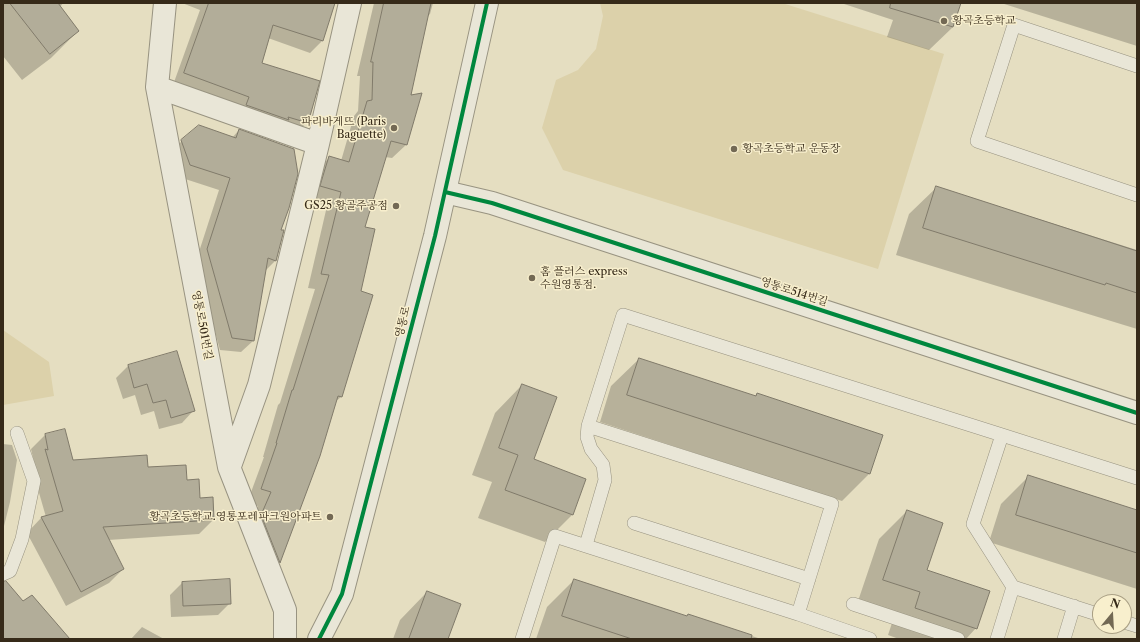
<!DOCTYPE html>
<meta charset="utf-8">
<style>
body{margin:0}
#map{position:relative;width:1140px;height:642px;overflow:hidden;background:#e5dec1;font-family:"Libre Caslon Text",serif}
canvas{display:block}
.frame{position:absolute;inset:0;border:4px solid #362a19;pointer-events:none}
.north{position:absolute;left:1092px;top:594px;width:40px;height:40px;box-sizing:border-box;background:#f8efcd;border:1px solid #aaa085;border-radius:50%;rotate:18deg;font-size:11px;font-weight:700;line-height:16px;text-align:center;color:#362a19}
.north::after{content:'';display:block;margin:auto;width:14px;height:18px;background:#736954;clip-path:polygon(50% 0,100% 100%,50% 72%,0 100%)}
</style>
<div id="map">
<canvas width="1140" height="642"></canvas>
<div class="frame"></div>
<div class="north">N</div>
</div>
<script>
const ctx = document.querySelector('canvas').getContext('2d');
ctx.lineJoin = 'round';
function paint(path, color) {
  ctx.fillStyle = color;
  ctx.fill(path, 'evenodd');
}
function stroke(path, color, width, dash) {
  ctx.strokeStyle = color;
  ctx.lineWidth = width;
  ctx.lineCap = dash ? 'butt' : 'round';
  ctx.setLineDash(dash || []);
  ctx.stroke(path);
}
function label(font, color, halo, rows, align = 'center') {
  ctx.font = font + ' "Libre Caslon Text","Noto Serif KR",serif';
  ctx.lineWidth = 3;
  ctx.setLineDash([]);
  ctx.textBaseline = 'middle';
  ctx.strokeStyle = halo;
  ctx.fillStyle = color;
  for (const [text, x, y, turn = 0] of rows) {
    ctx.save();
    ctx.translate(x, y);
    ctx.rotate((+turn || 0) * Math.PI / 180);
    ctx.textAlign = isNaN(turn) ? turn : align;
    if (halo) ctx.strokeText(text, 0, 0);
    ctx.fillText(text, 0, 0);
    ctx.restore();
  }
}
paint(new Path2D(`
 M 600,3 L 782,3 L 944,54 L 878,269 L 563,170 L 542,128 L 556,80 L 578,70 L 596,49 L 603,16 Z
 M 3,330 L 49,362 L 54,396 L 3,405 Z`), '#dcd1aa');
paint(new Path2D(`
 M 3,3 L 63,3 L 60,7 L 78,31 L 51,58 L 22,80 L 3,56 Z
 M 182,3 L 334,4 L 322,41 L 310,53 L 268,38 L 260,63 L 307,122 L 295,134 L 173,85 L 200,10 Z
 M 374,3 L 433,3 L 430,14 L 427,17 L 410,96 L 407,144 L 392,158 L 385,157 L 364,228 L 360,292 L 341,397 L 335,402 L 319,455 L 279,562 L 266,575 L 248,530 L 258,506 L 247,503 L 264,457 L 263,457 L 278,405 L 280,403 L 315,289 L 308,288 L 327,206 L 307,200 L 315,172 L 329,158 L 341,161 L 354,116 L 358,111 L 360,76 L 357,76 Z
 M 841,3 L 960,3 L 953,27 L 929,50 L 887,37 L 893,20 Z
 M 1001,3 L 1137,3 L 1137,46 Z
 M 239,130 L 280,230 L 276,260 L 265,271 L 253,341 L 241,352 L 220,350 L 196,261 L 219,190 L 179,177 L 170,153 L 182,141 L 232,138 Z
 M 937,187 L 1137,250 L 1137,329 L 896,255 L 909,214 Z
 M 639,359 L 754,397 L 757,394 L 869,474 L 842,501 L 600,422 L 611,386 Z
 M 128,366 L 193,411 L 182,423 L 159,429 L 154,411 L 141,415 L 135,395 L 123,399 L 116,378 Z
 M 522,385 L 532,460 L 585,479 L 572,515 L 545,542 L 478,518 L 492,482 L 472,475 L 495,413 Z
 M 64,430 L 72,461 L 147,468 L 186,481 L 213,520 L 199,534 L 108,540 L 123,569 L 109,583 L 66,606 L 27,533 L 41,518 L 46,517 L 31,465 L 34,462 L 31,449 L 45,435 Z
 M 3,444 L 12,445 L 17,460 L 10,502 L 3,530 Z
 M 1028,477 L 1137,511 L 1137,589 L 989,542 L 1001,504 Z
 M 907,511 L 926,571 L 976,628 L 966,639 L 899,639 L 888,635 L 893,620 L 856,607 L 879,539 Z
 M 574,580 L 686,617 L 688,615 L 761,639 L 536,639 L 547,607 Z
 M 182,583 L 230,603 L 218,615 L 171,617 L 170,595 Z
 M 427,592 L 447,639 L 393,639 L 400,620 Z
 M 142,627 L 164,639 L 131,639 Z`), '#0003');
const building = new Path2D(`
 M 10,3 L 58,3 L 79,31 L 50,54 Z
 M 209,3 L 335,3 L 323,41 L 273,25 L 262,63 L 320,81 L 308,123 L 288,117 L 289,120 L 246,105 L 249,97 L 184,73 Z
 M 384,3 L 431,3 L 411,95 L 422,93 L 407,145 L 391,141 L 365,227 L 375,229 L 361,291 L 373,295 L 342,397 L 338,396 L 320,456 L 280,563 L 261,515 L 271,492 L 261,489 L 277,443 L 276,443 L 292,390 L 293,390 L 329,275 L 321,274 L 341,192 L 320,186 L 322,179 L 329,156 L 349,162 L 367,101 L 372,100 L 373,62 L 371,62 Z
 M 891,3 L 961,3 L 953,27 L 890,8 Z
 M 199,125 L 236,138 L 239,129 L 294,149 L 298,174 L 289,208 L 281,230 L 284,230 L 276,261 L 268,258 L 254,341 L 232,338 L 207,249 L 230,178 L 190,165 L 181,140 Z
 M 936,186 L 1137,251 L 1137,293 L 1106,283 L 1105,285 L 923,228 Z
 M 177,351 L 195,411 L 171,418 L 166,400 L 153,403 L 147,384 L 134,388 L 128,365 Z
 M 639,358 L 756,396 L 757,393 L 883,435 L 870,474 L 627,395 Z
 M 522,384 L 557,397 L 534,459 L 586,479 L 573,515 L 505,490 L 518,455 L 499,448 Z
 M 65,429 L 73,460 L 147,455 L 148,467 L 186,465 L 187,480 L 199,479 L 200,498 L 213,497 L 214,520 L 103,527 L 124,569 L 81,592 L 41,517 L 63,511 L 45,449 L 48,450 L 45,434 Z
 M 1028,475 L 1137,510 L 1137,553 L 1016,515 Z
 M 907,510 L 943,523 L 927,570 L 990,591 L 977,629 L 915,608 L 920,592 L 883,580 Z
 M 230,579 L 231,604 L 183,606 L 182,582 Z
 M 574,579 L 687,616 L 688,614 L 752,635 L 751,639 L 632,639 L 562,616 Z
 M 6,581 L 23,601 L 32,595 L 70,639 L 3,639 L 3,582 Z
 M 427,591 L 461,604 L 448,639 L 409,639 Z`);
paint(building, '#b2ad99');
stroke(building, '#807a6a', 1);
const service = new Path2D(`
 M 1137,66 L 1014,25 L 977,141 L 1137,195
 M 588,426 L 832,504 L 798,614
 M 1002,435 L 1137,478
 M 634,523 L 809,579
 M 586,545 L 605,480 L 603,465 L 591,449 L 587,437 L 588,426 L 623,315 L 1002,435 L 973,524 L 1013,587 L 997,639
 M 3,574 L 10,571 L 22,539 L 34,481 L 17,433
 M 1013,587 L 1100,615
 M 853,604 L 958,639
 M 1124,622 L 1137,626
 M 522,639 L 555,536 L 798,614 L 870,639
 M 1064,639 L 1074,606`);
const minor = new Path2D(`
 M 165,3 L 157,87 L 229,467 L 285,610 L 285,639
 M 157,87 L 318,144
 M 230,466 L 259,385 L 318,144 L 350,3`);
const tertiary = new Path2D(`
 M 445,192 L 492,203 L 1137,413
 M 319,639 L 342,594 L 435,236 L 487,3`);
stroke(service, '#989381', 14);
stroke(minor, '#989381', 24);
stroke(tertiary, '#989381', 24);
stroke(service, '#e9e6d7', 13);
stroke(minor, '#e9e6d7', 22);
stroke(tertiary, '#e9e6d7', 22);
stroke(new Path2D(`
 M 445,192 L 492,203 L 1137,413
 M 319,639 L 342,594 L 435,236 L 487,3`), '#00873e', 4);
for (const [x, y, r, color] of [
 [944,21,4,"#736954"],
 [394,128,4,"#736954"],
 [734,149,4,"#736954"],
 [396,206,4,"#736954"],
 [532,278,4,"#736954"],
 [330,517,4,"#736954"]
]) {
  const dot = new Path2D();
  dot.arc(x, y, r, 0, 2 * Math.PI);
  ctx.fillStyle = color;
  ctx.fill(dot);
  stroke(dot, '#f8efcd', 1.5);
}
label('11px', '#362a19', '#f8efcd', [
 ["황곡초등학교",952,21],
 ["파리바게뜨 (Paris",386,122,"right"],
 ["Baguette)",386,135,"right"],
 ["황곡초등학교 운동장",742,149],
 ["GS25 황골주공점",388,206,"right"],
 ["홈 플러스 express",540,272],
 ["수원영통점.",540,285],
 ["황곡초등학교.영통포레파크원아파트",322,517,"right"]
], 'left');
label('11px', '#362a19', '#f8efcd', [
 ["영통로514번길",794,292,18],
 ["영통로",403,322,-76],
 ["영통로501번길",202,325,79]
]);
</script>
